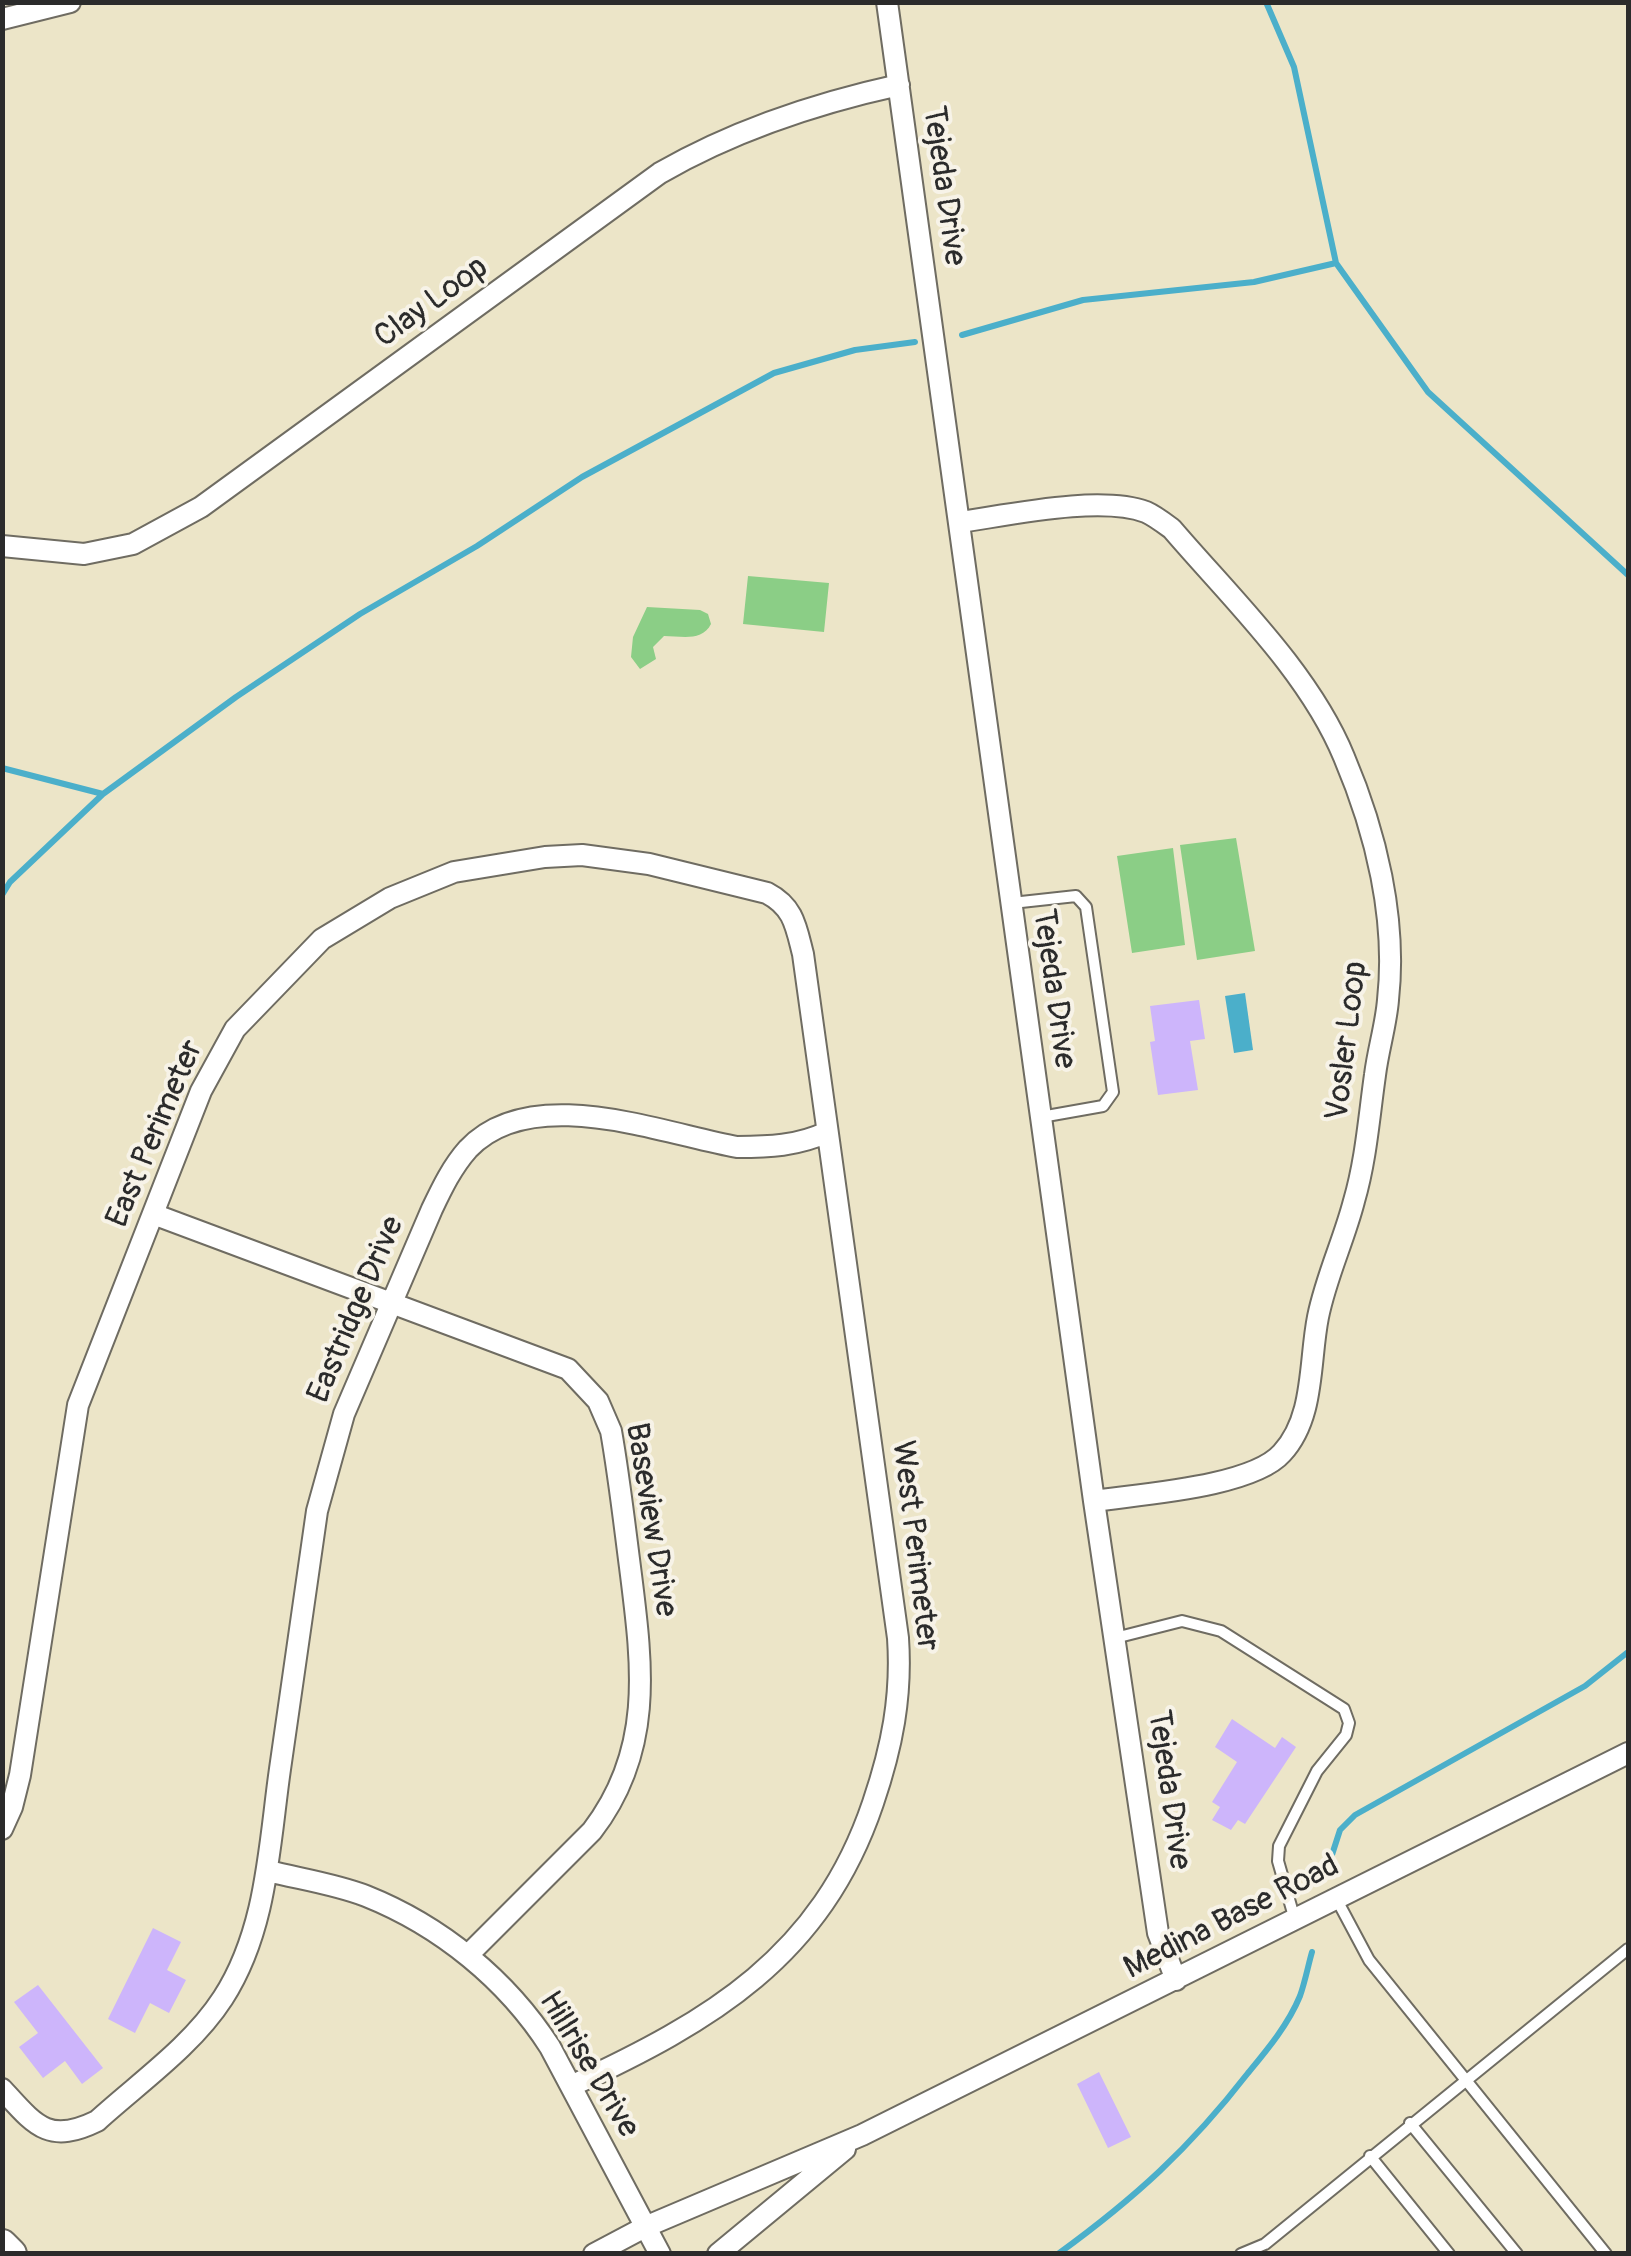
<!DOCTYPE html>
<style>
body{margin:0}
#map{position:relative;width:1631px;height:2256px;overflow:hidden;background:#ece5c8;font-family:Pangolin,sans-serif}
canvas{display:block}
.frame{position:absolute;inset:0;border:5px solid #2b2b2b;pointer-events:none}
</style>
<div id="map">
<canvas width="1631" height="2256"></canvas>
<div class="frame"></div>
</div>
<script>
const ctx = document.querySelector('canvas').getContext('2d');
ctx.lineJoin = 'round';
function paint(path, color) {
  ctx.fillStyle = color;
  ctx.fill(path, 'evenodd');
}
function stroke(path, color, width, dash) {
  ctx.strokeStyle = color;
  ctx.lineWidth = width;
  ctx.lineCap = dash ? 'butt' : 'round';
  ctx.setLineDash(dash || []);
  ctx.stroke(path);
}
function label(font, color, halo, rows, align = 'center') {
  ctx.font = font + ' Pangolin,sans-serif';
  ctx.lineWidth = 8;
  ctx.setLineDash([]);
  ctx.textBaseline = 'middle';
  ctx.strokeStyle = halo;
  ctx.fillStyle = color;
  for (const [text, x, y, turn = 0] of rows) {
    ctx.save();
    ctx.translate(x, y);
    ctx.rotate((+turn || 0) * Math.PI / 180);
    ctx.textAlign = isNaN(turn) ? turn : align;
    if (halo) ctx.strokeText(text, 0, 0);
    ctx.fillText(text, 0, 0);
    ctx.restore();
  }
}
paint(new Path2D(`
 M 748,576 L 829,583 L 824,632 L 743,624 Z
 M 647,607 L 700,610 L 708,614 L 711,624 C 702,642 681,636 664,636 L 653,647 L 656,659 L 640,669 L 631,657 L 633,637 Z
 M 1236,838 L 1255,951 L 1197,960 L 1180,845 Z
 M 1173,848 L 1185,945 L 1132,953 L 1117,856 Z`), '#8bce86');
paint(new Path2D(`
 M 1245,993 L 1253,1050 L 1234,1053 L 1225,996 Z`), '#4bafca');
stroke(new Path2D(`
 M 1266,2 L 1294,67 L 1336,263 L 1428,392 L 1628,575
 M 962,335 L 1083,300 L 1254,282 L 1336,263
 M 2,768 L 103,794
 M 2,895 L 10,882 L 103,794 L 236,697 L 360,614 L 477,546 L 582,477 L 774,373 L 855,350 L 915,342
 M 1329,1864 L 1340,1830 L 1355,1815 L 1585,1686 L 1628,1652
 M 1058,2254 C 1135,2198 1189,2149 1248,2073 C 1267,2050 1288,2025 1300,1996 C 1305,1982 1308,1966 1312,1952`), '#4bafca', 6);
paint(new Path2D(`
 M 1199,1000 L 1205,1039 L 1190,1041 L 1198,1090 L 1158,1095 L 1150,1042 L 1155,1041 L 1150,1006 Z
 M 1232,1719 L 1275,1748 L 1282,1737 L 1296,1747 L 1245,1824 L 1238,1820 L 1231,1830 L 1212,1820 L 1220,1807 L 1212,1802 L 1237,1762 L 1215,1747 Z
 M 153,1928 L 181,1942 L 167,1970 L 186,1980 L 169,2013 L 150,2003 L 135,2033 L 108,2019 Z
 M 38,1985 L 103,2068 L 82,2084 L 65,2061 L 43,2078 L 19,2047 L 38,2033 L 14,2002 Z
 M 1099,2072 L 1131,2137 L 1108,2148 L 1077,2084 Z`), '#cdb5fb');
const lane = new Path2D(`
 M 1012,903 L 1076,896 L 1086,907 L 1113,1092 L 1103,1106 L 1041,1117
 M 1115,1638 L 1182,1621 L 1221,1631 L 1344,1709 L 1349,1723 L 1346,1735 L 1317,1771 L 1279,1846 L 1278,1861 L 1295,1920
 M 1337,1900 L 1369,1960 L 1606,2254
 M 1410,2123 L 1517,2254
 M 1370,2156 L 1449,2254
 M 1241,2254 L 1265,2244 L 1628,1949`);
const street = new Path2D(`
 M 887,2 L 1094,1501 L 1158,1933 L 1176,1980
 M 2,19 L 70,2
 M 960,522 C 1009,515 1100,495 1146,512 C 1155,516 1164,523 1172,529 C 1231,598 1309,672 1344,757 C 1376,832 1397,919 1388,1000 C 1386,1025 1378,1050 1375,1075 C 1369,1117 1366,1160 1354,1201 C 1344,1240 1326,1277 1318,1317 C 1309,1362 1315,1417 1282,1453 C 1252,1487 1141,1494 1094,1501
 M 2,546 L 84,554 L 133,544 L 201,507 L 660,173 C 733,131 817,103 899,85
 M 153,1214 L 568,1369 L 598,1401 L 611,1431 C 619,1476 624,1521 630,1567 C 642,1663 655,1749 592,1831 L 469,1954
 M 2,1829 L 12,1807 L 20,1775 L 78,1405 L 201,1091 L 235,1029 L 322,939 L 390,898 L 454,872 L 545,857 L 582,855 L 649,864 L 767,893 C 794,907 796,927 803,954 L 898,1638 C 902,1697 892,1747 873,1803 C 821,1957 711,2021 571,2086
 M 268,1871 C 300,1879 335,1884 366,1896 C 441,1926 507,1980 550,2047 L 660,2254
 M 2,2089 C 35,2125 48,2145 97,2121 C 140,2082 192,2046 223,1998 C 267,1930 269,1846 280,1769 C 292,1683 305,1597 317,1511 L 344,1414 L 432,1209 C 442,1188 452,1167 468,1149 C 531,1082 660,1133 737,1147 C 768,1147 798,1146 827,1132
 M 594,2254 L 645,2227 L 862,2135 L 1628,1753
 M 718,2254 L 845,2149`);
const secondary = new Path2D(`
 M 2,2245 L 11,2254`);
stroke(lane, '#6f6c62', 14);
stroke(street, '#6f6c62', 24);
stroke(secondary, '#6f6c62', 34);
stroke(lane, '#fff', 10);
stroke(street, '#fff', 20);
stroke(secondary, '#fff', 30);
label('32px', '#2b2b2b', '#f7f3e8', [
 ["Tejeda Drive",943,186,82],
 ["Clay Loop",432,303,-36],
 ["Tejeda Drive",1053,989,82],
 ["Vosler Loop",1348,1041,-83],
 ["East Perimeter",156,1134,-67],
 ["Eastridge Drive",357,1310,-67],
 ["Baseview Drive",650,1520,81],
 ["West Perimeter",914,1546,83],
 ["Tejeda Drive",1168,1790,82],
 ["Medina Base Road",1232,1918,-27],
 ["Hillrise Drive",588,2065,59]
]);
</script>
